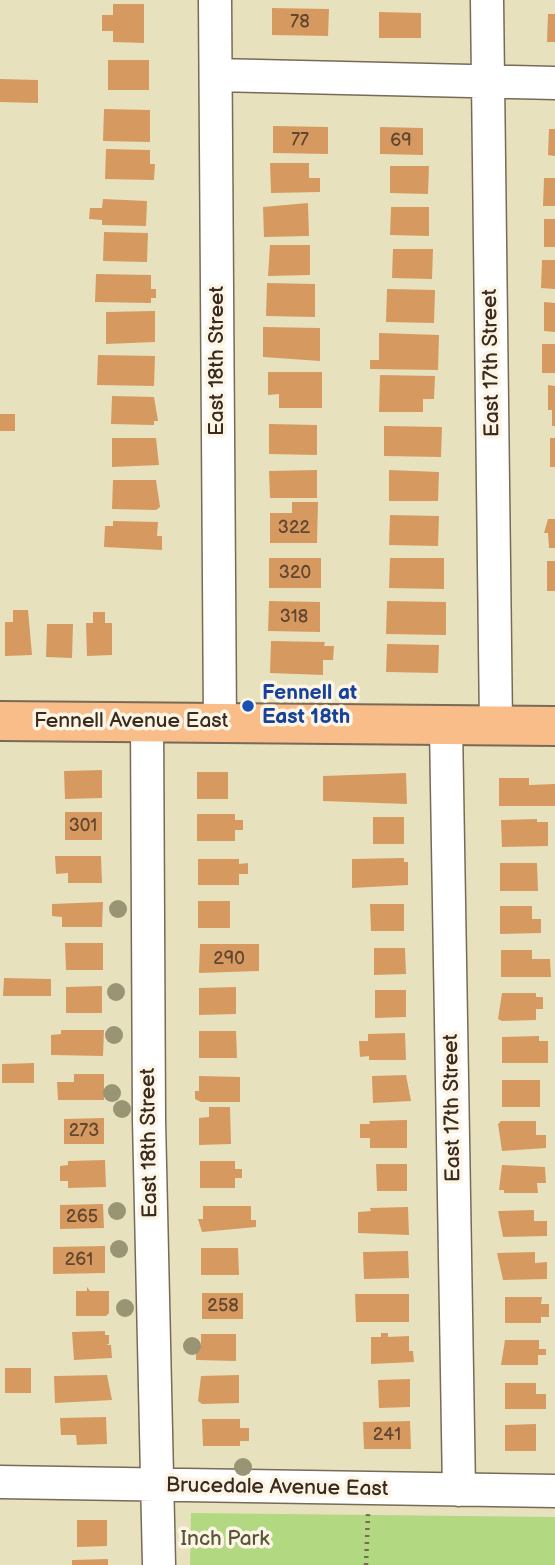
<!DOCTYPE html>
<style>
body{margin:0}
canvas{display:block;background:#e8e1be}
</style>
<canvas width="555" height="1565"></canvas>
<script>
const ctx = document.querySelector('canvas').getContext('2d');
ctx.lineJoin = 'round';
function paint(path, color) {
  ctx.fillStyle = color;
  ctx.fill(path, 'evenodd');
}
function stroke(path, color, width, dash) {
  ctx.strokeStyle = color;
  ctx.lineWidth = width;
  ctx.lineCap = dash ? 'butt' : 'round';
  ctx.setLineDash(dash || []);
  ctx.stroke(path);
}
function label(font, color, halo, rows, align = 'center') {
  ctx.font = font + ' "Balsamiq Sans",sans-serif';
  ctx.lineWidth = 7;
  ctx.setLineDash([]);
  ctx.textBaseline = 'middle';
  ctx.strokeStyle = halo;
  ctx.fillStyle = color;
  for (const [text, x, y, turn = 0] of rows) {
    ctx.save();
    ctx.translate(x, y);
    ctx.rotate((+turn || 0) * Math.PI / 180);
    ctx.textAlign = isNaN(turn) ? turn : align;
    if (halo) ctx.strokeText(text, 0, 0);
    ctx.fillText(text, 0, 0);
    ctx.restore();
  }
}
paint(new Path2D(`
 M 191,1513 L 555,1517 L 555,1565 L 190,1565 Z`), '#b2d882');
paint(new Path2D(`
 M 113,4 L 144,4 L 144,43 L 113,42 L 113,31 L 102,31 L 102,15 L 113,15 Z
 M 272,8 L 329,9 L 328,36 L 272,35 Z
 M 379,12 L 421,13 L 421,38 L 379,38 Z
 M 548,14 L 555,14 L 555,42 L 547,42 Z
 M 108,60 L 149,60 L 149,90 L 108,90 Z
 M 0,79 L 38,80 L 38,103 L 0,102 Z
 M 104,109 L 150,110 L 150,142 L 103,141 Z
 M 273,126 L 328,127 L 328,154 L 273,153 Z
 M 380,127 L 423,128 L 423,155 L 380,154 Z
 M 549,129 L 555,129 L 555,156 L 548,155 Z
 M 106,149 L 150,150 L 150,164 L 155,164 L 154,180 L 105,179 Z
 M 270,163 L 309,163 L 309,178 L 320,178 L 320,192 L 271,193 Z
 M 390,166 L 429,166 L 428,194 L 390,193 Z
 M 544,178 L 555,178 L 555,206 L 543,206 Z
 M 103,199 L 147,201 L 146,226 L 102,225 L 102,220 L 89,219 L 90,208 L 102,208 Z
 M 308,203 L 309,236 L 264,237 L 263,207 Z
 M 391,207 L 429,207 L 429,236 L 390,235 Z
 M 544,219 L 555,219 L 555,247 L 544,247 Z
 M 104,232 L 148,233 L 147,262 L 103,261 Z
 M 270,245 L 310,245 L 310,275 L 268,276 Z
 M 393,249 L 433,249 L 432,279 L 392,278 Z
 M 542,260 L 555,260 L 555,289 L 541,288 Z
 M 96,274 L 151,275 L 151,289 L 156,289 L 156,298 L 151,298 L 151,303 L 95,302 Z
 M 267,283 L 315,284 L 315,317 L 266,316 Z
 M 387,289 L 435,290 L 434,323 L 386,322 Z
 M 544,302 L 555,303 L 555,332 L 544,331 Z
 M 155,311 L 155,342 L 106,344 L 106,312 Z
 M 263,327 L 320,328 L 320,361 L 263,357 Z
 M 379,333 L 439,335 L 438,370 L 370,369 L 370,360 L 379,360 Z
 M 542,344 L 555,344 L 555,373 L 542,373 Z
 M 98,355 L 155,356 L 154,386 L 97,385 Z
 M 268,372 L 322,372 L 322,408 L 279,408 L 279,394 L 268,395 Z
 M 380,375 L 435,376 L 434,399 L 423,399 L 423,412 L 379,412 Z
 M 548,385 L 555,386 L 555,426 L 552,426 L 552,410 L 548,410 Z
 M 112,396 L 154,397 L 158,421 L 154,421 L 154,425 L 111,424 Z
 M 0,414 L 15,414 L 15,431 L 0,431 Z
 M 269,424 L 317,425 L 317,455 L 269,454 Z
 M 384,426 L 442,427 L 441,457 L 384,456 Z
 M 112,438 L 156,438 L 159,465 L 112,467 Z
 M 550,438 L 555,438 L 555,467 L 550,467 Z
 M 317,470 L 317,498 L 270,498 L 269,471 Z
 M 389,470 L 439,472 L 438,501 L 389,501 Z
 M 113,480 L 156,480 L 160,507 L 156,510 L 112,509 Z
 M 292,502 L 318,502 L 317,543 L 270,543 L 270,513 L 292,513 Z
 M 390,515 L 439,516 L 438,546 L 389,545 Z
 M 548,519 L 555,519 L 555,548 L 549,548 L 548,533 L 544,533 Z
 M 113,521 L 158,522 L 157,536 L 162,536 L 162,550 L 104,547 L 105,526 L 113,526 Z
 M 269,558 L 321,558 L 321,588 L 269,588 Z
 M 390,558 L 444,558 L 444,589 L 389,588 Z
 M 547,561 L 555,561 L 555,591 L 547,591 Z
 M 269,601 L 320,602 L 320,632 L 268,631 Z
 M 387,601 L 446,602 L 446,635 L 386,634 Z
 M 13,610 L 28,610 L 32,655 L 5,656 L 5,622 L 13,622 Z
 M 93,612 L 105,612 L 105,623 L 112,623 L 112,655 L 87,656 L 86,623 L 93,623 Z
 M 47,624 L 73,624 L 72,658 L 46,657 Z
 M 271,641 L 325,642 L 324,646 L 334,646 L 333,660 L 323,660 L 323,675 L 270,673 Z
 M 387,644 L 439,645 L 438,673 L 386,672 Z
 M 102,770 L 102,798 L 65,799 L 64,771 Z
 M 197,772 L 228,772 L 228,799 L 197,799 Z
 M 406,773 L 407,804 L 323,801 L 323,776 Z
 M 499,778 L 529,778 L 529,785 L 555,784 L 555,806 L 499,806 Z
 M 65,812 L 102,812 L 102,840 L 65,840 Z
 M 197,814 L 235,814 L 235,820 L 243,820 L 243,830 L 235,830 L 235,841 L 197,841 Z
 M 373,817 L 404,817 L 404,844 L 373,844 Z
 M 537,819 L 537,822 L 548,822 L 548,846 L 502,847 L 501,820 Z
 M 55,856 L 101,856 L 102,883 L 68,883 L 68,873 L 56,874 Z
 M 404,858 L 404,862 L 408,862 L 408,885 L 352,888 L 352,859 Z
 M 198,859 L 239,859 L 239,864 L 248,863 L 248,874 L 239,874 L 239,885 L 198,885 Z
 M 500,863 L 537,863 L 538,891 L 500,891 Z
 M 198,901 L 230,901 L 230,928 L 198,928 Z
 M 103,902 L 102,927 L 62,927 L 62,917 L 52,916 L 52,904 Z
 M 370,904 L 404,904 L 404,931 L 371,931 Z
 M 500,906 L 532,906 L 532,919 L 541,919 L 541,933 L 500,934 Z
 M 65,943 L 103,943 L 103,970 L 66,970 Z
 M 200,944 L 259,944 L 259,971 L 199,973 Z
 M 374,948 L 405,948 L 406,974 L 374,975 Z
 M 501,950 L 532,950 L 532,959 L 550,959 L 551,977 L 501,977 Z
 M 4,978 L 51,979 L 51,996 L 3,996 Z
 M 102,986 L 102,1013 L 66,1013 L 66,987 Z
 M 236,987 L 236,1014 L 199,1015 L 199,988 Z
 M 375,990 L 406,990 L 406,1017 L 375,1018 Z
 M 502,993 L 536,993 L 536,997 L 543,997 L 543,1009 L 536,1009 L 536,1020 L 502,1021 L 498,1019 Z
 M 61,1030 L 104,1030 L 103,1056 L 51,1055 L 51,1035 L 61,1034 Z
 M 199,1031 L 236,1031 L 237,1058 L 199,1058 Z
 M 405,1033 L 406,1060 L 369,1060 L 369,1056 L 360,1057 L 359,1041 L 368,1041 L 368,1034 Z
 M 539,1036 L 539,1041 L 548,1041 L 548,1063 L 502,1063 L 502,1037 Z
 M 34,1063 L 34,1083 L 2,1083 L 2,1064 Z
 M 74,1074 L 104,1074 L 104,1100 L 58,1100 L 57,1082 L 74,1082 Z
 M 406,1075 L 411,1101 L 373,1103 L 372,1076 Z
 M 199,1076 L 240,1077 L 240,1102 L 201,1102 L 195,1099 L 195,1091 L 199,1091 Z
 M 502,1080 L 540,1080 L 540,1107 L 502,1107 Z
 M 209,1107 L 230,1107 L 231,1144 L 199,1145 L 199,1118 L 209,1117 Z
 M 104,1118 L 104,1144 L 64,1144 L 64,1119 Z
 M 407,1120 L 407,1148 L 370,1148 L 370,1138 L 360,1138 L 360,1124 L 370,1124 L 369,1121 Z
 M 501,1121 L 536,1121 L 536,1135 L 546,1135 L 546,1148 L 502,1151 L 498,1124 Z
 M 105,1160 L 106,1187 L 68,1188 L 68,1181 L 60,1181 L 60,1166 L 68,1165 L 68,1161 Z
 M 200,1161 L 235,1161 L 235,1169 L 242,1169 L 242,1178 L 235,1178 L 235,1188 L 200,1188 Z
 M 376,1164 L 407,1164 L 407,1191 L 377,1191 Z
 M 502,1165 L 545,1167 L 546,1183 L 537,1183 L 538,1193 L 504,1193 L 504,1190 L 499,1190 Z
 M 103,1204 L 104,1228 L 60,1229 L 60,1205 Z
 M 203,1206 L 251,1206 L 251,1220 L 256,1220 L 256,1227 L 202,1232 L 198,1219 L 203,1219 Z
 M 408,1207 L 409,1235 L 358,1233 L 358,1212 L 371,1211 L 370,1208 Z
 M 534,1210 L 534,1221 L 547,1221 L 547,1236 L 503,1237 L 498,1211 Z
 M 105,1246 L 105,1273 L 53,1274 L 53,1247 Z
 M 201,1248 L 238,1248 L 239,1275 L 201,1275 Z
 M 408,1251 L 409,1278 L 364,1279 L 363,1252 Z
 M 535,1252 L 535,1263 L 547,1262 L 547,1279 L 503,1280 L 497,1253 Z
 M 87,1287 L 90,1291 L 109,1291 L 109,1313 L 106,1316 L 76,1316 L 76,1291 L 87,1291 Z
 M 202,1293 L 243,1293 L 243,1319 L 202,1319 Z
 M 355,1294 L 409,1294 L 409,1322 L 356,1322 Z
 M 505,1297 L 542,1297 L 541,1304 L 549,1304 L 549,1317 L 541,1317 L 541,1323 L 505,1323 Z
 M 105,1331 L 105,1335 L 109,1335 L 109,1344 L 106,1345 L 111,1345 L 112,1358 L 74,1360 L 72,1332 Z
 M 381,1333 L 388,1333 L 388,1337 L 409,1336 L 409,1351 L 413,1351 L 414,1362 L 371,1364 L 371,1337 L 381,1337 Z
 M 201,1334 L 236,1334 L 236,1361 L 196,1360 L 196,1346 L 201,1346 Z
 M 505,1340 L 539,1340 L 539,1349 L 546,1349 L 546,1355 L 538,1355 L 538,1365 L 501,1365 Z
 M 5,1368 L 31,1368 L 31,1393 L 5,1393 Z
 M 107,1375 L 112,1400 L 55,1403 L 54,1376 Z
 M 239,1375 L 239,1403 L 202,1404 L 198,1401 L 201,1376 Z
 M 410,1379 L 410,1407 L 379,1408 L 378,1380 Z
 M 505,1383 L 536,1383 L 536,1394 L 546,1394 L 546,1409 L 505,1409 Z
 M 106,1417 L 107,1444 L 77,1445 L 76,1435 L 61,1435 L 60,1418 Z
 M 202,1419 L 240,1419 L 240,1428 L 249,1428 L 249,1441 L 240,1441 L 240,1446 L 203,1446 Z
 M 410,1421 L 411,1449 L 364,1449 L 363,1422 Z
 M 536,1424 L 536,1451 L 505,1451 L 505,1425 Z
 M 77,1520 L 107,1520 L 107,1546 L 77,1547 Z
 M 108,1559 L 108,1565 L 72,1565 L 72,1560 Z`), '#d69a61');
const minor = new Path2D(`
 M 215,0 L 220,722
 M 487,0 L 496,725
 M 216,75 L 555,83
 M 147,722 L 149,1120 L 159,1565
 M 446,727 L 459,1490
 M 0,1482 L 555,1491`);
const major = new Path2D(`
 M 0,721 L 555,726`);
stroke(minor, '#786a56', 35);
stroke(major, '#786a56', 42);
stroke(new Path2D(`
 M 366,1565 L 368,1514`), '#786a56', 4.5, [2, 5]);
stroke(minor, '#fff', 32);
stroke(major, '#f8bd89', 38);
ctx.fillStyle = '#999574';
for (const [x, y] of [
 [118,909],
 [116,992],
 [114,1035],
 [112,1093],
 [122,1109],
 [117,1211],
 [119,1249],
 [125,1308],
 [192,1346],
 [243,1467]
]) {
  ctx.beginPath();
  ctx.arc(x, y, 9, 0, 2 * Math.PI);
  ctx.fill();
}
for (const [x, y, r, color] of [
 [248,706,7,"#1a4fb4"]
]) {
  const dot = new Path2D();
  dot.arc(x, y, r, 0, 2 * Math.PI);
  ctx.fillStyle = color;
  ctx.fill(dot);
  stroke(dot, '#fcf5e5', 2.5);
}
label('18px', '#62462f', null, [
 ["78",300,22],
 ["77",300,140],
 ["69",401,141],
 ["322",294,528],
 ["320",295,573],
 ["318",294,617],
 ["301",83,826],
 ["290",229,959],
 ["273",84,1131],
 ["265",82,1217],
 ["261",79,1260],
 ["258",223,1306],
 ["241",387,1435]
]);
label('21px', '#3b2a1e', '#fcf5e5', [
 ["East 18th Street",218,361,-90],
 ["East 17th Street",492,363,-91],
 ["Fennell Avenue East",131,722],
 ["East 17th Street",453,1108,-91],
 ["East 18th Street",150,1143,-91],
 ["Brucedale Avenue East",277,1488,1]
]);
label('bold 21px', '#164399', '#fcf5e5', [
 ["Fennell at",262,694],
 ["East 18th",262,718]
], 'left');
label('21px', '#595637', '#fcf5e5', [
 ["Inch Park",225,1540]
]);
</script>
